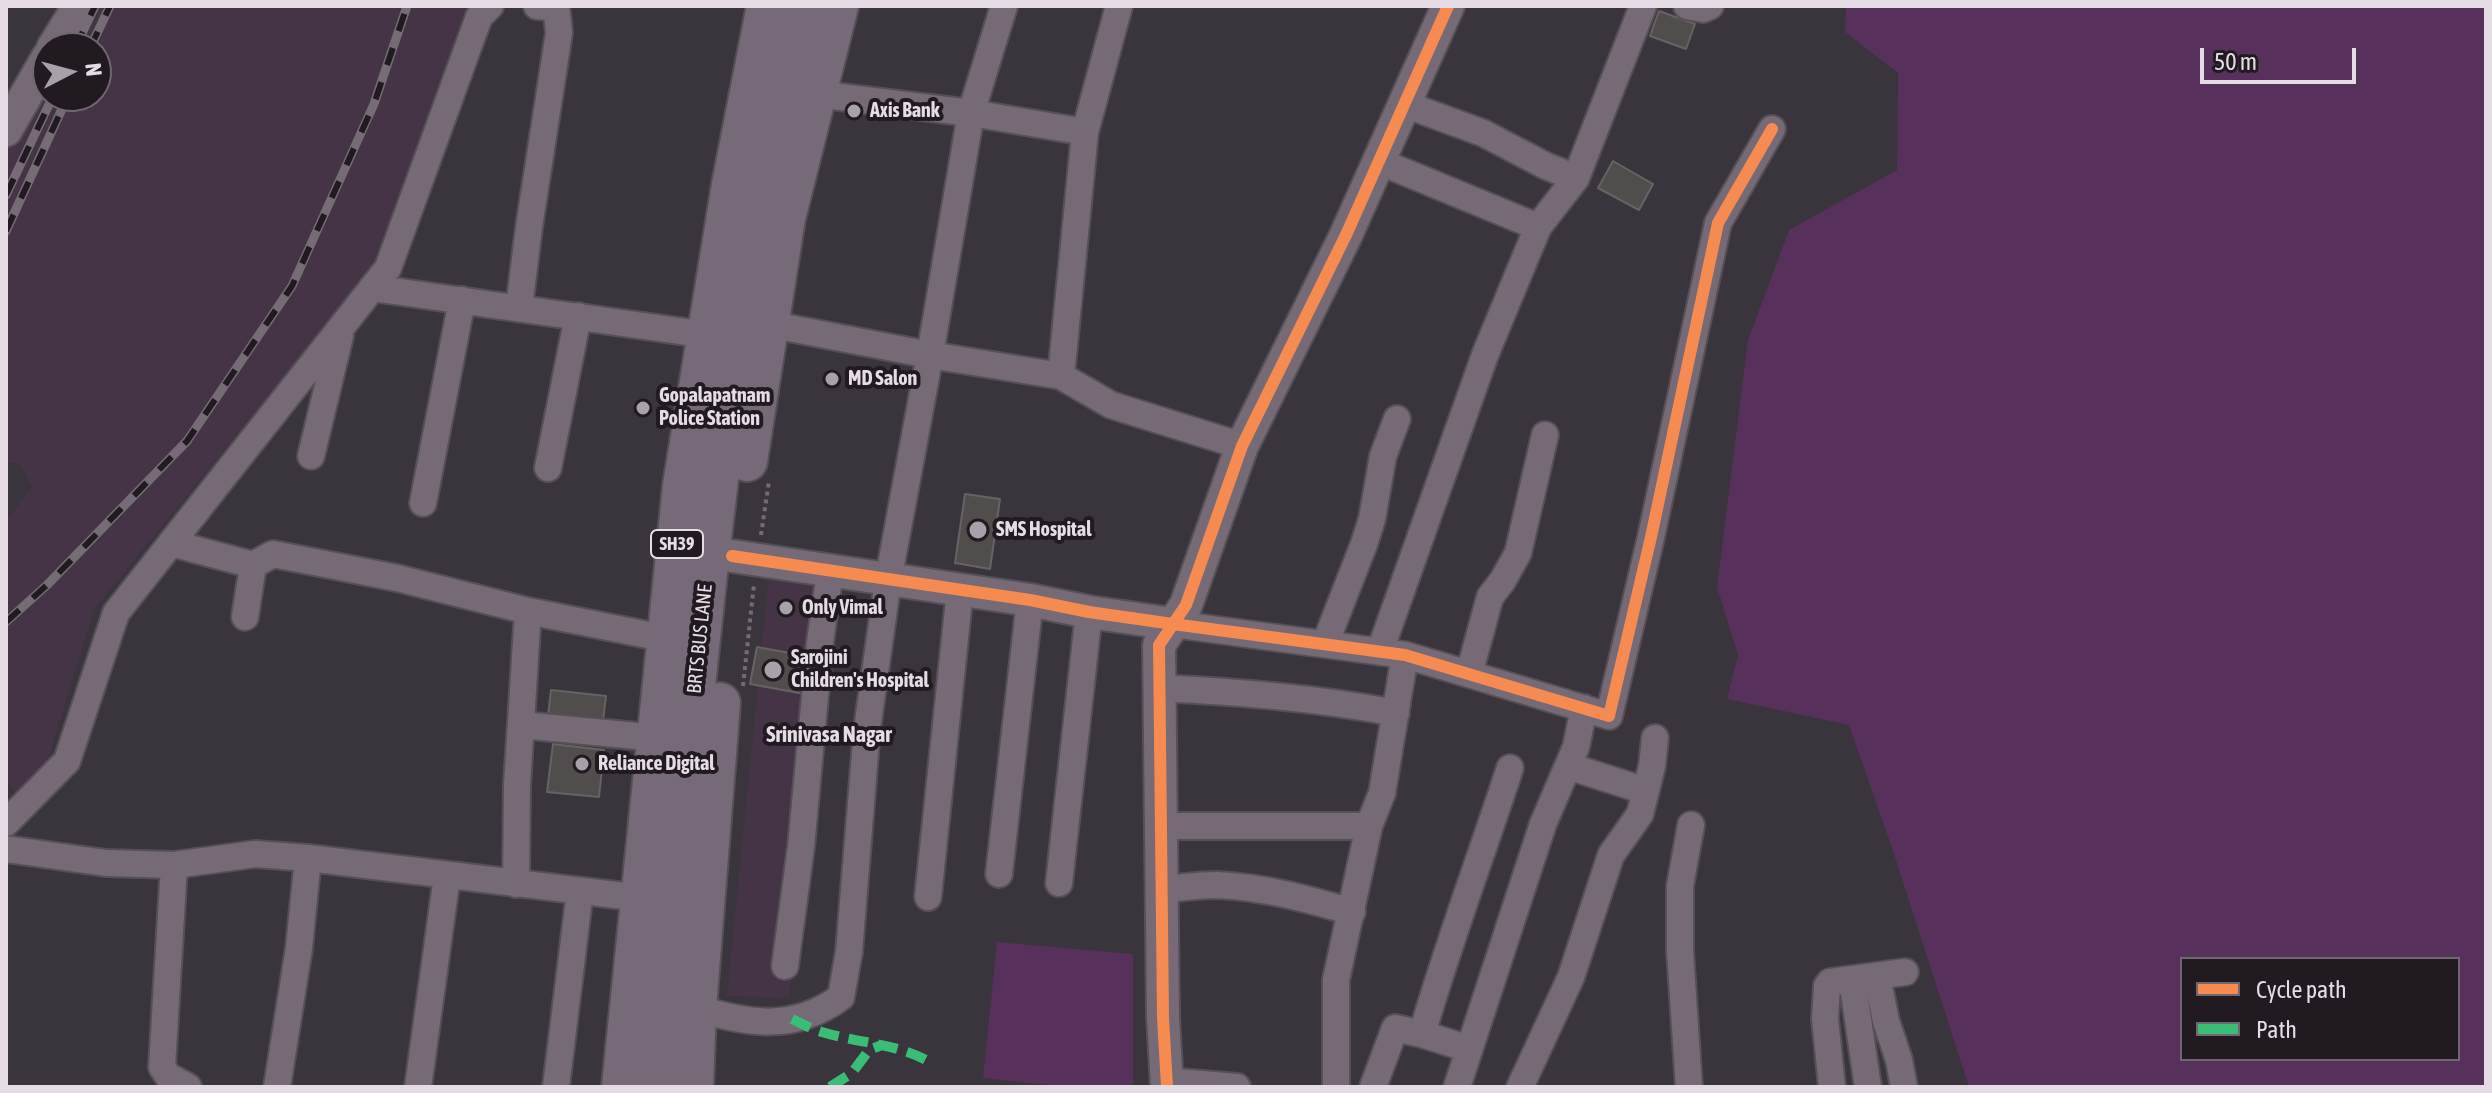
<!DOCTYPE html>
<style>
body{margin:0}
#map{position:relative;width:2492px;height:1093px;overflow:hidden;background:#3a343c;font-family:"Asap Condensed",sans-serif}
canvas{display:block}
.frame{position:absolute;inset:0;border:8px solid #e5dce6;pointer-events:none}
.legend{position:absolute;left:2180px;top:957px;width:280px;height:104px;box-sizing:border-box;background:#211b21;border:2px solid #6f6870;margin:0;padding:10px 14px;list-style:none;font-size:24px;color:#e5dce6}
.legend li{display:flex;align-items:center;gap:16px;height:40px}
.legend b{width:40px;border:2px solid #6f6870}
.north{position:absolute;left:32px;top:32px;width:80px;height:80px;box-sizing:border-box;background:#211b21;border:2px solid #6f6870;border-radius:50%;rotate:84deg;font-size:22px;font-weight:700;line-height:32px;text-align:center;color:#e5dce6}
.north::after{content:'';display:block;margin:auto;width:28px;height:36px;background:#a9a1aa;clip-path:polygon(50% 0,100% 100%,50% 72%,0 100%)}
.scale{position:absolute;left:2200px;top:48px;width:156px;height:36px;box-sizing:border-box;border:4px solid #e5dce6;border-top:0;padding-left:10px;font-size:24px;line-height:28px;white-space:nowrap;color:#e5dce6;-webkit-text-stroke:6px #211b21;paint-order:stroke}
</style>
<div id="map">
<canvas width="2492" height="1093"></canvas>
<div class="frame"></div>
<ul class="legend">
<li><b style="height:10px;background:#f68b52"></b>Cycle path</li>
<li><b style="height:10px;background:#3abd76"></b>Path</li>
</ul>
<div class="north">N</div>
<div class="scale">50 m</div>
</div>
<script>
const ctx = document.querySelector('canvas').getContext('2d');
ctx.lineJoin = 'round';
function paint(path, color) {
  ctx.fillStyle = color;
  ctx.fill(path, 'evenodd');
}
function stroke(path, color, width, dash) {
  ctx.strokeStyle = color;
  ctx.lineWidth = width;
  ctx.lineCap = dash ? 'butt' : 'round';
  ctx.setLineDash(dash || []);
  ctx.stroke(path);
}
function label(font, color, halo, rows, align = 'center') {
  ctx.font = font + ' "Asap Condensed",sans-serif';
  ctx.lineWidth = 8;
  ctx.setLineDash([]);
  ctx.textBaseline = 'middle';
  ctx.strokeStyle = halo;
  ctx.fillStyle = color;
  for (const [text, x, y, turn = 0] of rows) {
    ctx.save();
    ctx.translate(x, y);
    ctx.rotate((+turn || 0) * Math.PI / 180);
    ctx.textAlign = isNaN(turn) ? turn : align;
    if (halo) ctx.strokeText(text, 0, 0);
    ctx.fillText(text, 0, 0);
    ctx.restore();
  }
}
paint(new Path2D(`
 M 82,6 L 468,6 L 378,263 L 94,609 L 32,812 L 6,781 L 6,521 L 32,487 L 20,464 L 6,462 L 6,151 L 48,74 L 48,96 L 96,96 L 96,48 L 61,48 Z
 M 769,575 L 838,581 L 789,998 L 727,996 Z`), '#443446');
paint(new Path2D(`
 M 1846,6 L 2486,6 L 2486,1087 L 1969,1087 L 1893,851 L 1849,725 L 1727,699 L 1738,655 L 1717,587 L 1748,340 L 1789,230 L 1897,170 L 1898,73 L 1845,32 ZM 2182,959 L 2458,959 L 2458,1059 L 2182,1059 Z
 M 997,942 L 1133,954 L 1133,1087 L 1064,1087 L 983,1078 Z`), '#57305c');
const building = new Path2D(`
 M 1659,11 L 1695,24 L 1686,49 L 1650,36 Z
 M 1613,161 L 1653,184 L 1639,210 L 1598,188 Z
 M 965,494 L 1000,499 L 990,569 L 955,563 Z
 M 757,647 L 817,658 L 810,695 L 750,684 Z
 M 551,690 L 606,696 L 602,730 L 547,724 Z
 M 553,744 L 604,750 L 599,797 L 547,792 Z`);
paint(building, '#514d4d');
stroke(building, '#676362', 2);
const minor = new Path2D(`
 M 1119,6 L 1085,132 L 1061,376 L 1111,405 L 1242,446
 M 1687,6 L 1703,9 L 1710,6
 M 816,94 L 971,113 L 1085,132
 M 1404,104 L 1483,133 L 1546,166 L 1576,178
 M 1378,161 L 1538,227
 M 372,288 L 708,335
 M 519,308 L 529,227 L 559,33 L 557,13 L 549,7 L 537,6
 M 768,324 L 930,355 L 971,113 L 1004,6
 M 311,456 L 340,336
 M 548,468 L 578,316
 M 423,503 L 462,300
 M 171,543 L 253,565
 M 245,617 L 253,565 L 273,554 L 397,578 L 528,611 L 668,639
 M 1173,624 L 1405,655 L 1609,716 L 1651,537 L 1718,223 L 1772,129
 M 1325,644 L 1364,544 L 1372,519 L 1383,456 L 1397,419
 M 1380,651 L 1485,355 L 1538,227 L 1576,178 L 1643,6
 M 1469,674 L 1490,597 L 1503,580 L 1518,553 L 1545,435
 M 1159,688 C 1239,692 1317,698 1396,713
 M 521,725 L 658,738
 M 1568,766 L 1646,791
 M 6,823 L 67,761 L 116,613 L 388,268 L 479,17 L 490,6
 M 1160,826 L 1369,826
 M 6,849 L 106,863 L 174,865 L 255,854 L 308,858 L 641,898
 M 174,865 L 162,1067 L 168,1076 L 188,1087
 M 999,874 L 1030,600
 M 1059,883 L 1089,612
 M 516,884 L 517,785 L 528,611
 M 1161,889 C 1179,888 1199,885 1217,885 C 1264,887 1308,899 1352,912
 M 928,897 L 960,590
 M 785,966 L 801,847 L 820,642 L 830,572
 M 1877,976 L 1886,1021 L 1899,1060 L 1904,1087
 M 1852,979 L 1868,1087
 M 696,1008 C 748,1024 794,1032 841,997 L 849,952 L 867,729 L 888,581 L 930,355 L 1061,376
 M 1422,1034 L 1469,1049
 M 1167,1081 L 1237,1087
 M 277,1087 L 299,948 L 308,858
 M 418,1087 L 447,876
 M 556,1087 L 580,891
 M 1336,1087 L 1336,980 L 1369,826 L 1382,793 L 1405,655
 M 1373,1087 L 1395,1028 L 1422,1034 C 1448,944 1481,857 1510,768
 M 1457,1087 L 1543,824 L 1576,747 L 1584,708
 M 1520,1087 L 1571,977 L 1611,855 L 1640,814 L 1652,766 L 1655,738
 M 1689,1087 L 1680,951 L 1680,886 L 1691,825
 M 1832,1087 L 1825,1019 L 1827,986 L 1830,982 L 1905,972`);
const tertiary = new Path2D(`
 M 53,48 L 79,6
 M 6,130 L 48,57
 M 732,556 L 1030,600 L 1089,612 L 1173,624
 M 1167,1087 L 1163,1017 L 1159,645 L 1186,605 L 1242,446 L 1346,235 L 1448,6`);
const primary = new Path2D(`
 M 747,461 L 785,218 L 838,6
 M 622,1087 L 683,486 L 732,185 L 767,6
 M 655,1087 C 664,966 679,847 691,726 C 715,484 742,241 808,6
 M 693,1087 L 696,1008 L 720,703`);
stroke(minor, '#555056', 30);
stroke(tertiary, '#555056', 36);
stroke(primary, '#555056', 44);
stroke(new Path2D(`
 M 761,535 L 769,481
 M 743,686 L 754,584`), '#746b75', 4, [4, 4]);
stroke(minor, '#756a76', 26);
stroke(tertiary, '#756a76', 32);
stroke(primary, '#766a78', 40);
const rail = new Path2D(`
 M 75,48 L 95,6
 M 90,48 L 110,6
 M 6,195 L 53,96
 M 6,231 L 68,96
 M 6,622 L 47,585 L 187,441 L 292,286 L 374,104 L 407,6`);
stroke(rail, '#756c76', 9);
stroke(rail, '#211b21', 6, [18]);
stroke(new Path2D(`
 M 792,1019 C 802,1024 812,1029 822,1032 C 857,1043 895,1043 928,1061
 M 830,1087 L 852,1073 L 869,1050 L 882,1045`), '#3abd76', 10, [20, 10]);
stroke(new Path2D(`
 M 732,556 L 1030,600 L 1089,612 L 1173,624 L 1405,655 L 1609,716 L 1651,537 L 1718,223 L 1772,129
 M 1167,1087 L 1163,1017 L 1159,645 L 1186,605 L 1242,446 L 1346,235 L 1448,6`), '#f68b52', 12);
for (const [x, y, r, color] of [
 [854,111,8,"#a9a1aa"],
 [832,379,8,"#a9a1aa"],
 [643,408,8,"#a9a1aa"],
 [978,530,10,"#a9a1aa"],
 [786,608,8,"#a9a1aa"],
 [773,670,10,"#a9a1aa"],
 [582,764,8,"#a9a1aa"]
]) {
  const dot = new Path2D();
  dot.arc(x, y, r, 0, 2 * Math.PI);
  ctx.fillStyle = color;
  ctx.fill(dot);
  stroke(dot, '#211b21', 3);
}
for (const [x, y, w] of [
 [677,544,52]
]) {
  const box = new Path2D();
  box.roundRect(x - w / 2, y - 14, w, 28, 6);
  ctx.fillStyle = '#211b21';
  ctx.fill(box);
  stroke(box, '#e5dce6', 2);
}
label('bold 18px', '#e5dce6', null, [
 ["SH39",677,544]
]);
label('bold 20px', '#e5dce6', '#211b21', [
 ["Axis Bank",870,111],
 ["MD Salon",848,379],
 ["Gopalapatnam",659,396],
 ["Police Station",659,419],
 ["SMS Hospital",996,530],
 ["Only Vimal",802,608],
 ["Sarojini",791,658],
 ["Children's Hospital",791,681],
 ["Reliance Digital",598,764]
], 'left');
label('20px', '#e5dce6', '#211b21', [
 ["BRTS BUS LANE",700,639,-84]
]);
label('bold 22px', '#e5dce6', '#211b21', [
 ["Srinivasa Nagar",829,735]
]);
</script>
